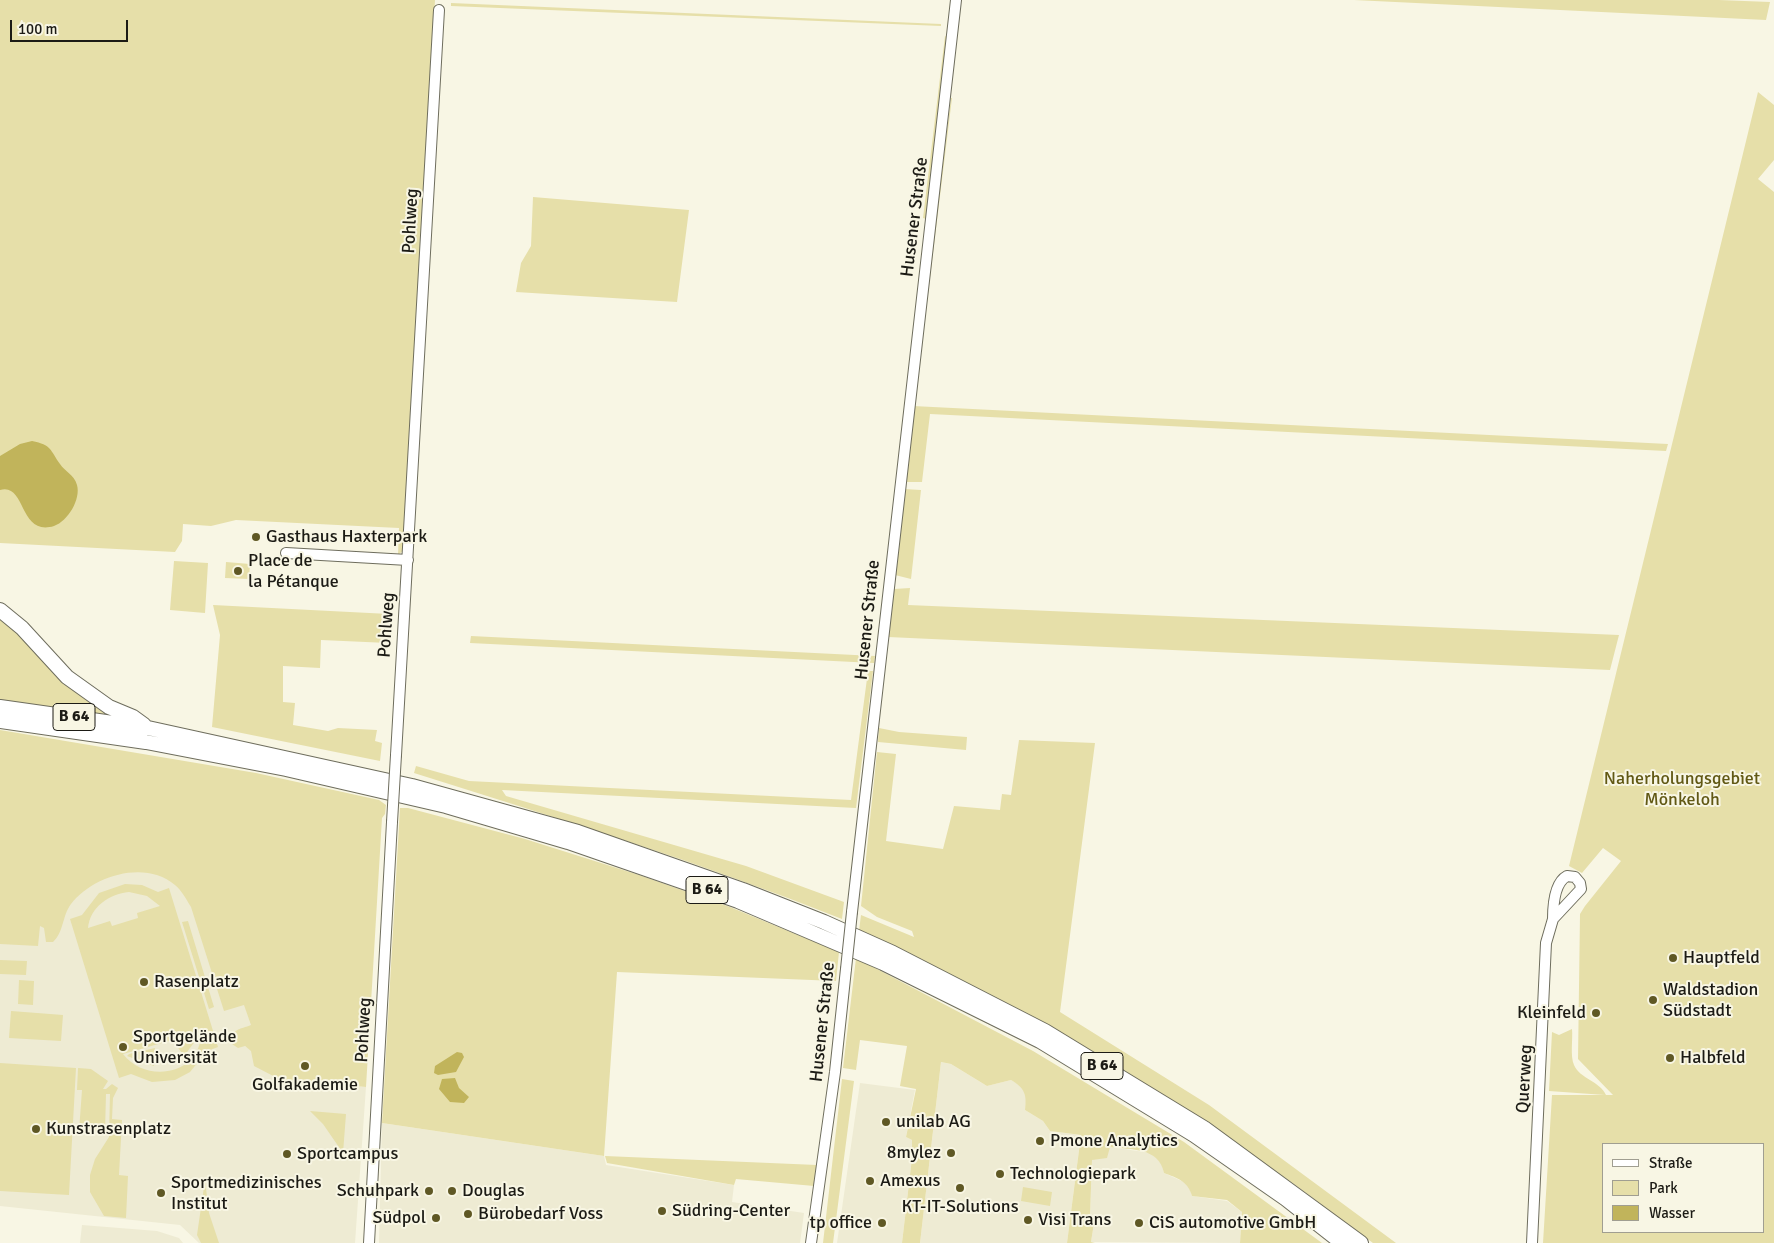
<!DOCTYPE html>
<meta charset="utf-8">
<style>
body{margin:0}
#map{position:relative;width:1774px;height:1243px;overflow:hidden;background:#f8f6e4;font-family:Signika,sans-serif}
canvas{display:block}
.legend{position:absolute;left:1602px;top:1143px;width:162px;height:90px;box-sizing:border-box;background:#f8f6e4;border:1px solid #a09e91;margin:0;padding:6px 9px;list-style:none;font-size:15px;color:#1c1b15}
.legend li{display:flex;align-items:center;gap:10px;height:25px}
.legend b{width:25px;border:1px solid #a09e91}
.scale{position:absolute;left:10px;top:20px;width:118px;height:22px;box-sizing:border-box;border:2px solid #1c1b15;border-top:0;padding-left:6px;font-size:15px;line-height:18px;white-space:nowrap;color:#1c1b15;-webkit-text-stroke:4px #f8f6e4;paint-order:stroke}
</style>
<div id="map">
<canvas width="1774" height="1243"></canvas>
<ul class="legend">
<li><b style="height:6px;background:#fff"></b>Straße</li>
<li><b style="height:14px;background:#e6dfa9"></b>Park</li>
<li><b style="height:14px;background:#c1b45b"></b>Wasser</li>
</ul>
<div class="scale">100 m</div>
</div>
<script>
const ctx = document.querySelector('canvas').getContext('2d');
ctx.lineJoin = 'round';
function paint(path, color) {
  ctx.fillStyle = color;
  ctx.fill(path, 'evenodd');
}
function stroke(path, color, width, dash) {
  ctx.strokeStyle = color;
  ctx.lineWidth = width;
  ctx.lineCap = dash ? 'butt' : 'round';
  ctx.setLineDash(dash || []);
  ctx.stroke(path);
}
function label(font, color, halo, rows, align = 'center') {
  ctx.font = font + ' Signika,sans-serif';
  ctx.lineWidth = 4;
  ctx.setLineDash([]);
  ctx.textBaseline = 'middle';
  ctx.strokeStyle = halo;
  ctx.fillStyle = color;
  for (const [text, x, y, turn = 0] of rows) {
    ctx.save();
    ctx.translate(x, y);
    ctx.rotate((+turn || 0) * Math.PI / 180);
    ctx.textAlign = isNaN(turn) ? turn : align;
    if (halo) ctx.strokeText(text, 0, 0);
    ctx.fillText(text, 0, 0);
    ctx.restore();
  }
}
paint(new Path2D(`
 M 156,855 L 270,1012 L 245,1046 L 302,1081 L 366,1087 L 355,1243 L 199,1243 L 180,1225 L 0,1206 L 0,889 Z
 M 941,1062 L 951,1064 L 987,1086 L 1011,1080 L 1022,1086 L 1027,1096 L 1025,1110 L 1043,1121 L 1050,1131 L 1081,1135 L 1067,1243 L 920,1243 Z
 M 860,1083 L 915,1090 L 906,1137 L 912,1140 L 912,1158 L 902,1243 L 837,1243 Z
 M 382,1123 L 604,1156 L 606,1165 L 734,1185 L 732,1202 L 804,1213 L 800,1243 L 379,1243 Z
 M 1110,1147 L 1151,1153 L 1162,1164 L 1164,1173 L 1184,1182 L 1189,1187 L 1192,1196 L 1227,1201 L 1242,1212 L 1240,1243 L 1091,1242 L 1095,1217 L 1090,1216 L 1092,1160 Z
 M 82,1225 L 157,1231 L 179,1238 L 183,1243 L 80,1243 Z`), '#eeebd3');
paint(new Path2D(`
 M 0,0 L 435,0 L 404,550 L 398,555 L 399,528 L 236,520 L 211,526 L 183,524 L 182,541 L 175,552 L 0,543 Z
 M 1354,0 L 1719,0 L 1770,2 L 1766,20 Z
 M 451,3 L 941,24 L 941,26 L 451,6 Z
 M 945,36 L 947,37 L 926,219 L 923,218 Z
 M 1758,92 L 1774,105 L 1774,160 L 1758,179 L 1774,192 L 1774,1243 L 1543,1243 L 1552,1095 L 1605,1095 L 1549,1091 L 1552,1032 L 1559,1035 L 1572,1029 C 1573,1039 1570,1056 1574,1065 C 1580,1079 1600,1081 1606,1095 L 1613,1095 L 1578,1059 L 1580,914 L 1585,906 L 1621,861 L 1603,848 L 1582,873 L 1569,866 ZM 1603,1144 L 1763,1144 L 1763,1232 L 1603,1232 Z
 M 951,98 L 952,98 L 927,302 L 926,302 Z
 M 533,197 L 689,210 L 677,302 L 516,292 L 521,263 L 531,246 Z
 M 913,406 L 1668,444 L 1666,451 L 930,414 L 922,482 L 905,482 Z
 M 904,489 L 921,490 L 911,579 L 895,575 Z
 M 174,561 L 208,563 L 205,613 L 170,610 Z
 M 226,562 L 250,564 L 249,579 L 225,578 Z
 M 910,588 L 908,605 L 1619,635 L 1610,670 L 888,637 L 894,589 Z
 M 213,605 L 389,614 L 388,643 L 321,640 L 320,668 L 283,666 L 283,702 L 295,703 L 293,725 L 328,731 L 338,728 L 377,730 L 375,741 L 382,743 L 380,761 L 212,727 L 220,635 Z
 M 0,616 L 83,698 L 127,722 L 0,702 Z
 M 471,636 L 875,656 L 874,663 L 470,643 Z
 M 868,671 L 873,671 L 856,808 L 502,790 L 506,796 L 746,866 L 844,902 L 842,919 C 702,863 558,818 414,773 L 416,766 L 469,781 L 851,800 Z
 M 879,728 L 899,732 L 967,737 L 966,750 L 878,742 Z
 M 0,730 L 256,773 L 379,800 L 386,805 L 385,814 L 382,818 L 366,1087 L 279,1079 L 254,1066 L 251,1051 L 245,1046 L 238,1048 L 232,1044 C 228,1030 241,1029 251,1025 L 244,1005 L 224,1011 L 191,907 C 186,899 182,891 175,885 C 145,859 92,876 71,904 C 62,916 64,932 53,942 L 46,942 L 44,928 L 40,926 L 38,946 L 0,944 Z
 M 1019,740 L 1095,743 L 1060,1012 L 1209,1105 L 1396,1243 L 1373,1243 L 1294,1184 L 1206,1124 L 859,931 L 861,915 L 914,937 L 912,931 L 877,917 L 861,906 L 877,752 L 896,754 L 886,841 L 943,849 L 954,806 L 1000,810 L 1002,794 L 1011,795 Z
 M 400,808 L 408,808 L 525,839 L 639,875 L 730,907 L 839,952 L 836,981 L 617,972 L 604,1156 L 382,1123 Z
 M 125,884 L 142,885 L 158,892 L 169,888 L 218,1047 L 207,1051 L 190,1072 L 175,1080 L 152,1082 L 131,1074 L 119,1078 L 70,919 L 82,915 L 99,893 ZM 129,892 L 147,896 L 160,906 L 137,913 L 138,918 L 112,926 L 110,921 L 88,928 C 90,907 109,894 129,892 ZM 201,1032 C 202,1074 147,1085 123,1054 L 197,1033 L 196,1035 L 174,1042 L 184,1056 L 199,1036 L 198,1033 Z
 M 188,921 L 214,1007 L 209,1009 L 182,922 Z
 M 856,958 L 1033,1051 L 1184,1142 L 1322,1243 L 1240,1243 L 1242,1212 L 1227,1200 L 1192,1196 C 1188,1181 1177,1178 1164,1173 C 1159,1147 1131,1150 1110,1147 L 1107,1158 L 1092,1160 L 1090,1216 L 1095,1217 L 1091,1242 L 1095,1243 L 1067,1243 L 1081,1135 L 1050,1131 L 1043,1121 L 1025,1110 C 1027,1095 1025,1088 1011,1080 L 987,1086 L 951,1064 L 941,1062 L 920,1243 L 902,1243 L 912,1158 L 912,1140 L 906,1137 L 916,1089 L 900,1086 L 907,1046 L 860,1040 L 856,1070 L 843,1068 Z
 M 0,960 L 27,961 L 26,975 L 0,974 Z
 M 19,980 L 34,981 L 33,1005 L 18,1004 Z
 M 11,1011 L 63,1015 L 61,1041 L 9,1038 Z
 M 155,1048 L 154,1066 L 127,1056 L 129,1054 Z
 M 0,1063 L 76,1068 L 69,1195 L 0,1191 Z
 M 78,1068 L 91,1069 L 108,1081 L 103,1089 L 106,1089 L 112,1084 L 118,1088 L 113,1098 L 112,1119 L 122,1120 L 119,1175 L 128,1176 L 126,1218 L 104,1216 L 90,1192 L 90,1175 L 95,1159 L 109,1137 L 110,1094 L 106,1094 L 105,1132 L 79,1131 L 82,1090 L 77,1090 Z
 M 842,1079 L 854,1081 L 833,1243 L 823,1243 Z
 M 310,1111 L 346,1114 L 343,1153 L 323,1124 Z
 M 605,1156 L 817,1165 L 814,1186 L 736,1179 L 734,1185 L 607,1163 Z
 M 205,1180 L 209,1213 L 219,1243 L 201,1243 L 197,1235 Z
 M 1023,1187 L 1052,1192 L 1050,1206 L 1021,1201 Z`), '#e6dfa9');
paint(new Path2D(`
 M 32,441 C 52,445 50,450 60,464 C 65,472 74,474 77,485 C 81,499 68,521 54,526 C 19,537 26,482 0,490 L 0,456 L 20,444 Z
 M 457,1052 L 462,1053 L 464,1057 L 456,1072 L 438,1075 L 434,1073 L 435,1066 Z
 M 455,1078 L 459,1088 L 469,1097 L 464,1103 L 450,1102 L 439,1089 L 442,1079 Z`), '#c1b45b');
const minor = new Path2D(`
 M 286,553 L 408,560
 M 396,755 L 439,10
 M 852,912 L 956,0
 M 369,1243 L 392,822
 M 811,1243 L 835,1072 L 846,969
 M 1532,1243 L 1546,943 L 1553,919 L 1581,889 L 1580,883 L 1575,877 L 1567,876 C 1554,883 1553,906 1553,919`);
const highway = new Path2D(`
 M 0,610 L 22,628 L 67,677 L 109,707 L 133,717 L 144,725
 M 0,707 L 148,728 L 412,786 L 578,832 L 743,890 L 824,922 L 893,953 L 1045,1031 L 1204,1128 L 1361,1243
 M 0,721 L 146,742 L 286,769 L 446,806 L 568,842 L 738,901 L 883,963 L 1040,1041 L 1194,1135 L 1286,1199 L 1342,1243`);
stroke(minor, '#6e6d5d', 12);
stroke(highway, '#6e6d5d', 16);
stroke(minor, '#fff', 10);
stroke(highway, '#fff', 14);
const minorBridge = new Path2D(`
 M 392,822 L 396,755
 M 846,969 L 852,912`);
stroke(minorBridge, '#6e6d5d', 12, []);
stroke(minorBridge, '#fff', 10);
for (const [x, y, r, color] of [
 [256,537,5,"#5f5824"],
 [238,571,5,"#5f5824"],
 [1673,958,5,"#5f5824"],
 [144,982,5,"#5f5824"],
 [1653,1000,5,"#5f5824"],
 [1596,1013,5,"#5f5824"],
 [123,1047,5,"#5f5824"],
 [1670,1058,5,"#5f5824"],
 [305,1066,5,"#5f5824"],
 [886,1122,5,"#5f5824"],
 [36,1129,5,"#5f5824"],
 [1040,1141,5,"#5f5824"],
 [951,1153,5,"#5f5824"],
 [287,1154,5,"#5f5824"],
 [1000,1174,5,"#5f5824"],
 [870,1181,5,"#5f5824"],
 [960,1188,5,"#5f5824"],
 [429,1191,5,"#5f5824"],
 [452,1191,5,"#5f5824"],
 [161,1193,5,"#5f5824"],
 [662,1211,5,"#5f5824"],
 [468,1214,5,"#5f5824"],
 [436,1218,5,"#5f5824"],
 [1028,1220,5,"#5f5824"],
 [882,1223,5,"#5f5824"],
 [1139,1223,5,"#5f5824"]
]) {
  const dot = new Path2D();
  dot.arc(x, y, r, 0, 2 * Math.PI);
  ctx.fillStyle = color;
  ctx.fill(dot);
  stroke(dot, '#f8f6e4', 2);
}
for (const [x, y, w] of [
 [74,717,42],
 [707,890,42],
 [1102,1066,42]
]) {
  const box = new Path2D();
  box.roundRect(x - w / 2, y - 13.5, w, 27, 4);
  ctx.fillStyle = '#f8f6e4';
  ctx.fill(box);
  stroke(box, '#1c1b15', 1);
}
label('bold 16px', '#1c1b15', null, [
 ["B 64",74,717],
 ["B 64",707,890],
 ["B 64",1102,1066]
]);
label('18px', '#1c1b15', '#f8f6e4', [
 ["Husener Straße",915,217,-83],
 ["Pohlweg",411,221,-87],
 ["Husener Straße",868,620,-84],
 ["Pohlweg",387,625,-86],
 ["Husener Straße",823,1022,-84],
 ["Pohlweg",364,1030,-87],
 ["Querweg",1525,1079,-87]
]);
label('18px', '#1c1b15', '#f8f6e4', [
 ["Gasthaus Haxterpark",266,537],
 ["Place de",248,561],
 ["la Pétanque",248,582],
 ["Hauptfeld",1683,958],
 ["Rasenplatz",154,982],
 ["Waldstadion",1663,990],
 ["Südstadt",1663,1011],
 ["Kleinfeld",1586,1013,"right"],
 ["Sportgelände",133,1037],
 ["Universität",133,1058],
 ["Halbfeld",1680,1058],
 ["Golfakademie",305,1085,"center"],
 ["unilab AG",896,1122],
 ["Kunstrasenplatz",46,1129],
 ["Pmone Analytics",1050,1141],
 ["8mylez",941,1153,"right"],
 ["Sportcampus",297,1154],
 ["Technologiepark",1010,1174],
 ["Amexus",880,1181],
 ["Sportmedizinisches",171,1183],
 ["Institut",171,1204],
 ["Schuhpark",419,1191,"right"],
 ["Douglas",462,1191],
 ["KT-IT-Solutions",960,1207,"center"],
 ["Südring-Center",672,1211],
 ["Bürobedarf Voss",478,1214],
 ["Südpol",426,1218,"right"],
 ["Visi Trans",1038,1220],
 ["tp office",872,1223,"right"],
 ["CiS automotive GmbH",1149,1223]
], 'left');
label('18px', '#615814', '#f8f6e4', [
 ["Naherholungsgebiet",1682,779],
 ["Mönkeloh",1682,800]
]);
</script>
